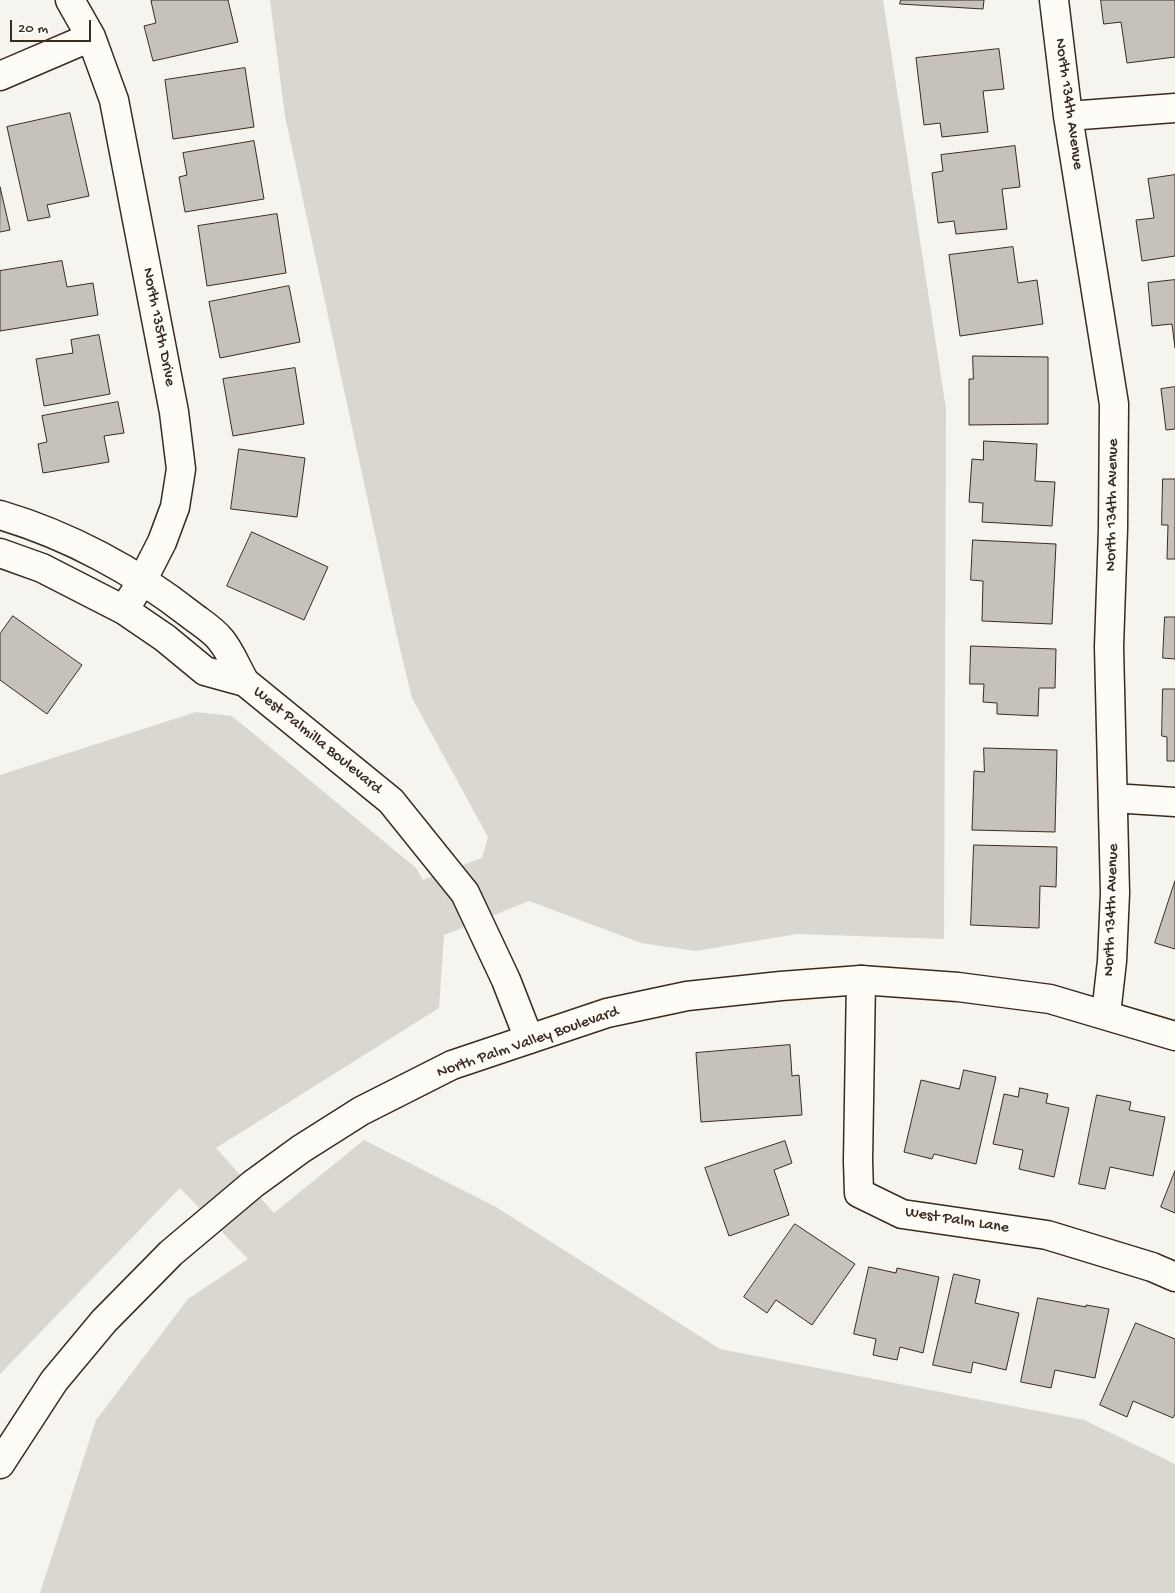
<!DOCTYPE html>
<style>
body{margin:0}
#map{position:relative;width:1175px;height:1593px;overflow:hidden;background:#f5f4ee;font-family:"Gochi Hand",sans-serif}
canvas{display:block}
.scale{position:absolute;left:10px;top:20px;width:81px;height:22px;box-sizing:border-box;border:2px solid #3b2a1e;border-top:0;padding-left:6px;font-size:15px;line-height:18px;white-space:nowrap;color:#3b2a1e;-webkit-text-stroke:4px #fdfcf7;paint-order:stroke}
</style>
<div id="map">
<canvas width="1175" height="1593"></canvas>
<div class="scale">20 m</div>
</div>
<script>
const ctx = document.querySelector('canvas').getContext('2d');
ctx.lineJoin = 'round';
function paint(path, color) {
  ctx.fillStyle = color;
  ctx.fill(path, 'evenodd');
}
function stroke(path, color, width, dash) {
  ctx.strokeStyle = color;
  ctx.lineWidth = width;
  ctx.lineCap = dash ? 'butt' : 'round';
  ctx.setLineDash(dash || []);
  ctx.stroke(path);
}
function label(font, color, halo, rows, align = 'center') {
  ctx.font = font + ' "Gochi Hand",sans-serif';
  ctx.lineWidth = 4.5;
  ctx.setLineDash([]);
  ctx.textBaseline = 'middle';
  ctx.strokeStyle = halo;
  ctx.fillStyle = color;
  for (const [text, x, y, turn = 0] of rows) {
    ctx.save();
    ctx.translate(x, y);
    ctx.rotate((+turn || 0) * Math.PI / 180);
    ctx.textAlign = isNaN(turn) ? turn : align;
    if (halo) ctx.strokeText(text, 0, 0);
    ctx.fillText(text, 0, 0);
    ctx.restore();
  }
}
paint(new Path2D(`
 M 270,0 L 883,0 L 946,409 L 944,939 L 797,934 L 696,951 L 641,943 L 529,901 L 444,935 L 439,1008 L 216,1148 L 274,1213 L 364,1140 L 496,1207 L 720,1349 L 1084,1420 L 1175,1464 L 1175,1593 L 40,1593 L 96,1420 L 188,1299 L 248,1259 L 180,1188 L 0,1374 L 0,775 L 196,712 L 232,716 L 416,868 L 423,880 L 482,858 L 488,837 L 412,698 L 397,636 L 285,116 Z`), '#dad6d0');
const building = new Path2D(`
 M 154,0 L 228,0 L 238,42 L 153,61 L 144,26 L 156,23 L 151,1 Z
 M 901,0 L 984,0 L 983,9 L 900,4 Z
 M 1101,0 L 1175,0 L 1175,57 L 1127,63 L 1121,22 L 1104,24 Z
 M 999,49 L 1004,89 L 983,91 L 988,132 L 942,137 L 940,123 L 924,125 L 916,58 Z
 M 245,68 L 254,127 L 173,139 L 165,80 Z
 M 70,113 L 89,196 L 47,205 L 50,217 L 28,221 L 7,127 Z
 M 254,141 L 264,199 L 185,212 L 179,177 L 187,175 L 183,153 Z
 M 1015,146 L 1020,187 L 1002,189 L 1007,229 L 956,234 L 954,221 L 938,223 L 932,173 L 943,171 L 941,155 Z
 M 1175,175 L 1175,256 L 1142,261 L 1136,220 L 1154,218 L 1148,179 Z
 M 0,187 L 10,230 L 0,232 Z
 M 277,214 L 286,273 L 207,286 L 198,226 Z
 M 1013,247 L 1018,283 L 1037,280 L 1043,324 L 960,336 L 949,255 Z
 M 62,261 L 67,287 L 93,283 L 98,315 L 0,331 L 0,271 Z
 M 1175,280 L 1175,348 L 1172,324 L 1152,326 L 1148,283 Z
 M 289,286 L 300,342 L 220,358 L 209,302 Z
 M 99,335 L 110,394 L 44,406 L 36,359 L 73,353 L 71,340 Z
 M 973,356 L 1048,357 L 1048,424 L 969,425 L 969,379 L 973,379 Z
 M 295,368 L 304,424 L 233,436 L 223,379 Z
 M 1175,387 L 1175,429 L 1166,430 L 1161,389 Z
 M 118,402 L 124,433 L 104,436 L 109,462 L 43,473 L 38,444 L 47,442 L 42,416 Z
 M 984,441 L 1037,444 L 1035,481 L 1055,482 L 1052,526 L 982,522 L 983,503 L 969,502 L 972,459 L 983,460 Z
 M 239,449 L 305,458 L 297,517 L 231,509 Z
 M 1163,479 L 1175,479 L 1175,559 L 1167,559 L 1168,525 L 1162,525 Z
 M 252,532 L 328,567 L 304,620 L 227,586 Z
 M 973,540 L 1056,544 L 1052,624 L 982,621 L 983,581 L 971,580 Z
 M 13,616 L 82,665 L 47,714 L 0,680 L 0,634 Z
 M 1165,617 L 1175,617 L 1175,659 L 1163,658 Z
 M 971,646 L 1056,649 L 1055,688 L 1039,688 L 1038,716 L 997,714 L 997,703 L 983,702 L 984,684 L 970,684 Z
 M 1163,689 L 1175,689 L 1175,761 L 1167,761 L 1167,737 L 1162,736 Z
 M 984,748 L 1057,750 L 1055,832 L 972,830 L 974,771 L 984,772 Z
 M 974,845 L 1057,847 L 1056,887 L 1040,886 L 1039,928 L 971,925 Z
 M 1175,881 L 1175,949 L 1155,943 Z
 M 790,1045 L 792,1076 L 799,1075 L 802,1115 L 701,1122 L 696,1053 Z
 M 964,1070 L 996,1077 L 976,1164 L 934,1154 L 932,1159 L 904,1152 L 921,1080 L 959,1089 Z
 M 1020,1088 L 1048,1094 L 1046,1103 L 1069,1108 L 1054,1177 L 1019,1169 L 1023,1150 L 993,1144 L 1004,1094 L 1018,1097 Z
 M 1097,1095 L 1131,1102 L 1129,1110 L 1165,1117 L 1153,1176 L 1110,1167 L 1105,1189 L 1079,1184 Z
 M 785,1141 L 792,1163 L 774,1170 L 789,1215 L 729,1236 L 705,1168 Z
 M 1175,1171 L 1175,1213 L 1161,1207 Z
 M 795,1224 L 855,1264 L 812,1325 L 776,1300 L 767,1313 L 744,1297 Z
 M 869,1267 L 896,1273 L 897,1268 L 939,1277 L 923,1353 L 900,1347 L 897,1360 L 873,1355 L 876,1339 L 854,1334 Z
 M 954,1274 L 980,1280 L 975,1303 L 1019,1313 L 1006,1370 L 973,1362 L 971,1373 L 933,1365 Z
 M 1038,1298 L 1086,1307 L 1086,1305 L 1109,1309 L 1095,1378 L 1055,1370 L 1051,1388 L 1021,1382 Z
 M 1136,1323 L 1175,1339 L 1175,1414 L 1173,1418 L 1133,1401 L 1127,1417 L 1100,1405 Z`);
paint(building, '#c7c1bb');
stroke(building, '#3b2a1e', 1);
const street = new Path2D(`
 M 70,0 L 91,37 L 114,100 L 174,412 L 181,469 L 175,507 L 162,542 L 142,581 L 124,610
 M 1054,0 L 1068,116 L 1114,404 L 1113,529 L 1109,647 L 1115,893 L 1112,961 L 1106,1014
 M 0,76 L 91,37
 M 1068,116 L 1175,108
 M 0,515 C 68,535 135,571 191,615 C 200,622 213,630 220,639 C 230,650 237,669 245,682
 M 0,553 L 42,568 L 124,610 L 165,638 L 205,671 L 245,682 L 391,801 L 465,893 L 506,980 L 529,1039
 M 1113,798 L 1175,802
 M 861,980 L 858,1161 L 859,1193 L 902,1214 L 1047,1235 L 1152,1267 L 1175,1277`);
const secondary = new Path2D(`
 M 0,1464 L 54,1381 L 104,1321 L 171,1253 L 253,1184 L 301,1149 L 361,1111 L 452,1065 L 607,1013 L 687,996 L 781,986 L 861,980 L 958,987 L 1050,999 L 1175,1036`);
stroke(street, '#3b2a1e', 31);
stroke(secondary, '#3b2a1e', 31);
stroke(street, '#fdfcf7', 28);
stroke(secondary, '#fdfcf7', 28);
label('16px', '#3b2a1e', '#fdfcf7', [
 ["North 134th Avenue",1068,104,82],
 ["North 135th Drive",158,327,79],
 ["North 134th Avenue",1113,505,-89],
 ["West Palmilla Boulevard",317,741,39],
 ["North 134th Avenue",1112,910,-88],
 ["North Palm Valley Boulevard",528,1043,-19],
 ["West Palm Lane",957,1221,9]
]);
</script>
